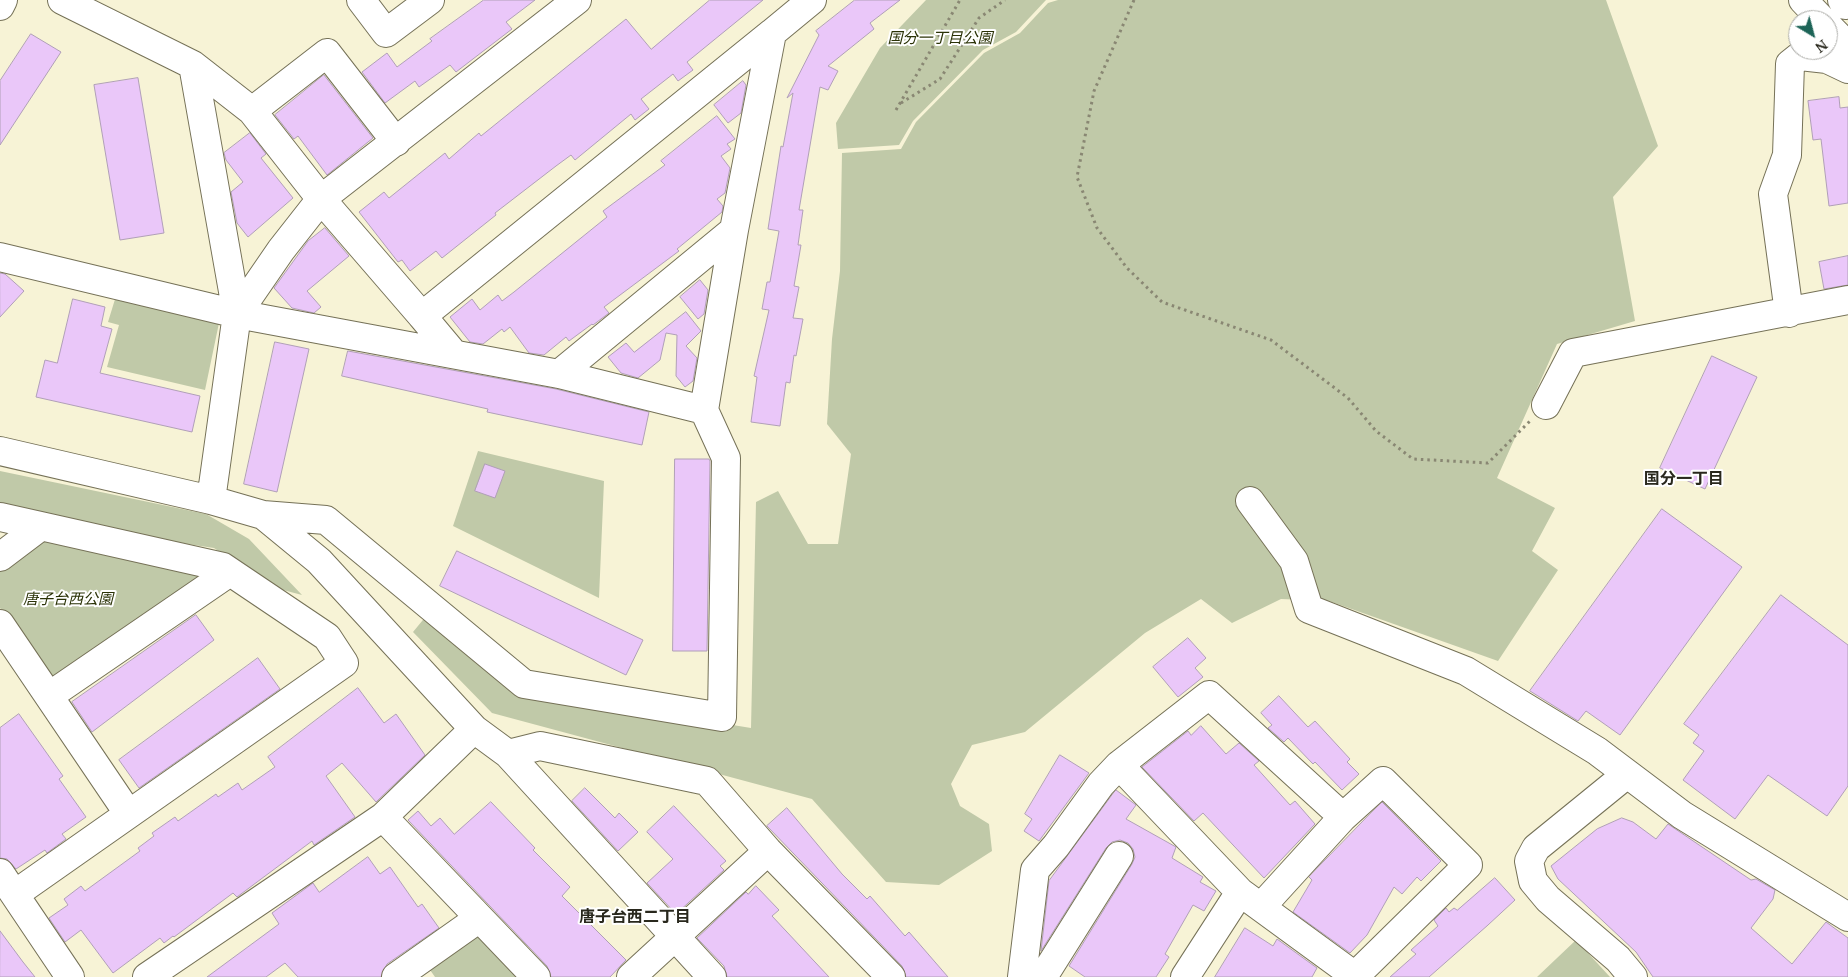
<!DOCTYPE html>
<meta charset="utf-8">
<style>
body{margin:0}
#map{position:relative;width:1848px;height:977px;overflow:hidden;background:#f7f3d6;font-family:"Noto Serif",serif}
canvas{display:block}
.north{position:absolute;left:1788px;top:10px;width:50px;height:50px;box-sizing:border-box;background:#fff;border:1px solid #a9a9a5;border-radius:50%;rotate:143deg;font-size:14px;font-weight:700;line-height:20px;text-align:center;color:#29281d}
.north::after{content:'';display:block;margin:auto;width:18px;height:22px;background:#1d6457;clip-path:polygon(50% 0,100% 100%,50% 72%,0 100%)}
</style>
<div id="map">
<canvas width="1848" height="977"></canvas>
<div class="north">N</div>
</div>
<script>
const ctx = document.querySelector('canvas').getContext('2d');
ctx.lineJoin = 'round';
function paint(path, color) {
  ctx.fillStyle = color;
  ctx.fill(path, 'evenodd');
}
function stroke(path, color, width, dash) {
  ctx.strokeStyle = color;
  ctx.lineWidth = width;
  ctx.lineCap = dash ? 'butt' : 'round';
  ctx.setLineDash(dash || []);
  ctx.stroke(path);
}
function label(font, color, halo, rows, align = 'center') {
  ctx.font = font + ' "Noto Serif","Noto Sans JP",serif';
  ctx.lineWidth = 4;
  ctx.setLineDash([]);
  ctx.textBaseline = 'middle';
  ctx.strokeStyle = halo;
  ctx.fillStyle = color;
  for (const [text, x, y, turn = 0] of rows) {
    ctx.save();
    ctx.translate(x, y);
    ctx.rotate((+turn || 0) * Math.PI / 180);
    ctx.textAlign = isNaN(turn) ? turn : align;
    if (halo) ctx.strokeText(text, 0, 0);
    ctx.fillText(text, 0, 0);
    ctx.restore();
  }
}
paint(new Path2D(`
 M 926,0 L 1046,0 L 1016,32 L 983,50 L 913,121 L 899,145 L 838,149 L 836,123 L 880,48 Z
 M 1058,0 L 1606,0 L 1658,146 L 1613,197 L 1635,321 L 1557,344 L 1497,478 L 1555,508 L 1532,551 L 1558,570 L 1498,661 L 1329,601 L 1281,599 L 1232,623 L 1201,599 L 1145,633 L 1025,732 L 972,745 L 951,784 L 960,806 L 989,824 L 992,851 L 939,885 L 886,882 L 812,799 L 492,713 L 413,632 L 427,615 L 525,691 L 751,728 L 756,502 L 778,491 L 808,544 L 838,544 L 851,454 L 827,424 L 832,339 L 840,271 L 842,153 L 901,149 L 916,122 L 984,53 L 1020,33 L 1048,3 Z
 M 116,296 L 219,323 L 205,390 L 107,367 L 119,325 L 108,322 Z
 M 478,451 L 604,481 L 599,598 L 453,526 Z
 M 0,471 L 206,514 L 249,539 L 302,595 L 268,586 L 214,548 L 154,539 L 0,506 Z
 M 49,534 L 211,574 L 55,680 L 0,608 L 0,567 Z
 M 482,932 L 527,977 L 435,977 L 428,967 Z
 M 1576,940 L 1610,977 L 1537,977 Z`), '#c0c9a8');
const building = new Path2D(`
 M 484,0 L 535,0 L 506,22 L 512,29 L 456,72 L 450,65 L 419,87 L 415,81 L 385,103 L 362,72 L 387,53 L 397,67 L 432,41 L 430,39 Z
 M 710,0 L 763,0 L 687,62 L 693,70 L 678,81 L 673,74 L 641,99 L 649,109 L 635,120 L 631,114 L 575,160 L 571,155 L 556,166 L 495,213 L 496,215 L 442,258 L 436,251 L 410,271 L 402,260 L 398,262 L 359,212 L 384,192 L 389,198 L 445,153 L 449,159 L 479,133 L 481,136 L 626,19 L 651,49 Z
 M 855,0 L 900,0 L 870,23 L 874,29 L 828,66 L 838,71 L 828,90 L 820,87 L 799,210 L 803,210 L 798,245 L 801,245 L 794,286 L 799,287 L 793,318 L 803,319 L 796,356 L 794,355 L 790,383 L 786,382 L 780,426 L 751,422 L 757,377 L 754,376 L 769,310 L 762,309 L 767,282 L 770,282 L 779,231 L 768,229 L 781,146 L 783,147 L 793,93 L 787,98 L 819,35 L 816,31 Z
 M 31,34 L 61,52 L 0,145 L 0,81 Z
 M 324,75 L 373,138 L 327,175 L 298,136 L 294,139 L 275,115 Z
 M 138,78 L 164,233 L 120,240 L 94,85 Z
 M 743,81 L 746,85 L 741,113 L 728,123 L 714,105 Z
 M 1839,97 L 1840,108 L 1848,107 L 1848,203 L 1829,206 L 1821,139 L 1813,140 L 1808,101 Z
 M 717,116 L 735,139 L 727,144 L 731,149 L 721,156 L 730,168 L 725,193 L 717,199 L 723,206 L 722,212 L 677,249 L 679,251 L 604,307 L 609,313 L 593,325 L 592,324 L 569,341 L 566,337 L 544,355 L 529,353 L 510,327 L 504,332 L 502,329 L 483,344 L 470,342 L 450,317 L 472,299 L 480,310 L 498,295 L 502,301 L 514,292 L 607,217 L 603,211 L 665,165 L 661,161 Z
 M 250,133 L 266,154 L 261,158 L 293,198 L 248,237 L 237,223 L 231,192 L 243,182 L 226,160 L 224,153 Z
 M 325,228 L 349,256 L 307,291 L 321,307 L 314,313 L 292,308 L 274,288 L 308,241 Z
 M 1848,256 L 1848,285 L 1824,289 L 1819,262 Z
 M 0,273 L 5,274 L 24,291 L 0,317 Z
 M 700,280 L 708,290 L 704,314 L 698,319 L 680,297 Z
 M 73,299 L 105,307 L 101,326 L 112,329 L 100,373 L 200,396 L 192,432 L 36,397 L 45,360 L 57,363 Z
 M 686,312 L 701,331 L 686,346 L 697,358 L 693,381 L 685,387 L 676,376 L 677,335 L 666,333 L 660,360 L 638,378 L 621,373 L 608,357 L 626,343 L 634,352 Z
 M 275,342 L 309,349 L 277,492 L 244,484 Z
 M 348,351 L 556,389 L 649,412 L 642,445 L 487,412 L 488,409 L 342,376 Z
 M 1712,356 L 1757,377 L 1705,489 L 1660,468 Z
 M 675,459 L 709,459 L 710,461 L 707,651 L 673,651 Z
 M 485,464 L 505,471 L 495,498 L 475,491 Z
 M 1662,509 L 1742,567 L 1620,735 L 1586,711 L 1578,721 L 1530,691 Z
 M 457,551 L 643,640 L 626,675 L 440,586 Z
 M 1781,595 L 1848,645 L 1848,786 L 1827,816 L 1768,775 L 1735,819 L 1683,780 L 1704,751 L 1693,743 L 1699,735 L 1684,724 Z
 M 196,615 L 214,640 L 92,732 L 72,702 Z
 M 1188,638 L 1206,658 L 1195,668 L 1203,677 L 1178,697 L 1153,667 Z
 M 258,658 L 280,689 L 139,788 L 119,760 Z
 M 358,688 L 384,723 L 396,714 L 425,755 L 376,802 L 342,763 L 326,776 L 355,817 L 314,845 L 312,841 L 237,897 L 233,893 L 174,937 L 173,936 L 164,943 L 160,938 L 113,973 L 81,930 L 65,942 L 49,918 L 68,905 L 64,899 L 81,886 L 85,891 L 140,851 L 138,848 L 154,836 L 152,833 L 175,817 L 178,821 L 216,794 L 218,797 L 238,783 L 242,790 L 275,767 L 268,757 Z
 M 1279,696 L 1308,727 L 1315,721 L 1350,759 L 1347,762 L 1359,774 L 1342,790 L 1315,762 L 1313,764 L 1288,738 L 1284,742 L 1268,728 L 1272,725 L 1261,713 Z
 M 19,714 L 63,776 L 59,779 L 86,817 L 62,834 L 66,839 L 47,853 L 45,850 L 16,869 L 7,859 L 0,858 L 0,728 Z
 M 1201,726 L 1226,754 L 1239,743 L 1259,761 L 1254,765 L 1290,805 L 1295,801 L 1315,824 L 1264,878 L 1203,813 L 1194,821 L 1142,767 L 1188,731 L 1191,735 Z
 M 1060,755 L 1089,773 L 1039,841 L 1024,831 L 1032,819 L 1025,814 Z
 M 585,788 L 615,818 L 619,813 L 638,832 L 618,851 L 572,801 Z
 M 1116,790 L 1136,805 L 1126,819 L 1176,847 L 1172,858 L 1203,877 L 1200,882 L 1216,891 L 1204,911 L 1193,905 L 1165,954 L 1169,957 L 1156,977 L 1085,977 L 1069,966 L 1132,864 L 1135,857 L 1133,849 L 1128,843 L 1120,840 L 1112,842 L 1106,848 L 1041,951 L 1049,881 Z
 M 491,802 L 535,848 L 533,850 L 570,887 L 562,896 L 626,960 L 610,977 L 551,977 L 547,966 L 408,820 L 418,811 L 431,826 L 440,818 L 454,834 Z
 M 1382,802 L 1441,861 L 1421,881 L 1417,877 L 1402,894 L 1394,887 L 1367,935 L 1350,953 L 1293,912 L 1312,880 L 1309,877 Z
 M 674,806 L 726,861 L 720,866 L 724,870 L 676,914 L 647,883 L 673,859 L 647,832 Z
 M 787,808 L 842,874 L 867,899 L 870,896 L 905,936 L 909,932 L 948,977 L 906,977 L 902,966 L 767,826 Z
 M 1622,818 L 1633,822 L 1656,839 L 1668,824 L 1751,880 L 1756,879 L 1775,890 L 1773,899 L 1751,928 L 1792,964 L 1826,922 L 1848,938 L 1848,977 L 1653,977 L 1636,952 L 1558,879 L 1551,866 L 1597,829 Z
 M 368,857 L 380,874 L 390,867 L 418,907 L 422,904 L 439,928 L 387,964 L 381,977 L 298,977 L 285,963 L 266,977 L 207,977 L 279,924 L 272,913 L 313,883 L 319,892 Z
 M 1495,878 L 1515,900 L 1488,925 L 1429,977 L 1390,977 L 1416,954 L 1411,950 L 1438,926 L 1434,920 L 1446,908 L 1449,912 L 1454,908 L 1457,910 Z
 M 756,886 L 779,910 L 772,916 L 829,977 L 727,977 L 724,966 L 697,938 L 746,892 L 748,894 Z
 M 1245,928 L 1273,946 L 1277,939 L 1317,968 L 1312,977 L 1215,977 Z
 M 0,931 L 23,962 L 35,977 L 0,977 Z`);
paint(building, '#eac7f9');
stroke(building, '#b09fb7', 1);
const minor = new Path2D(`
 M 62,0 L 193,65 L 252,111 L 321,199 L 422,316
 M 361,0 L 386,33 L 430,0
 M 1803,0 L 1822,20
 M 1842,0 L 1845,5 L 1848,2
 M 0,6 L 3,0
 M 1828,26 L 1848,46
 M 193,65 L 237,314 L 211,500
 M 252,111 L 327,53 L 396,142
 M 0,257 L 237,314 L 559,374 L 704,410
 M 1789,313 L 1773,194 L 1787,155 L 1790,64 L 1800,56 L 1827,59 L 1848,69
 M 237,314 L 281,250 L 321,199 L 577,0
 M 453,353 L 422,316 L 772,33
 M 559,374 L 734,230
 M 1546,405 L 1573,353 L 1848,300
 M 0,451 L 211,500 L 263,515 L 319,561 L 474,729 L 508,754 L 712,977
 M 1250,501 L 1294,561 L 1309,609 L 1466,671 L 1597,751 L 1682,815 L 1848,917
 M 263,515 L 326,520 L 524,684 L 722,717 L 726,458 L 704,410 L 734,230 L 772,33 L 812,0
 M 0,517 L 223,567 L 327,637 L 344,663 L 15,894
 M 0,557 L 41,526
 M 0,624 L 128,813
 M 49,696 L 230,572
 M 508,754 L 540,746 L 707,781 L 768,851 L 891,977
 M 1627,774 L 1536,848 L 1529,861 L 1533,881 L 1548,899 L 1618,959 L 1633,977
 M 383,817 L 536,977
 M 0,873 L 70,977
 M 1261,907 L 1343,817
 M 147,977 L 383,817 L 474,729
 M 396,977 L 478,919
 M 631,977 L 768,851
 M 1022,977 L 1035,870 L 1056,846 L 1101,784 L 1119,765 L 1209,695 L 1343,817 L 1383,781 L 1468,865 L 1355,976 L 1240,892 L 1119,765
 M 1043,977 L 1119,856
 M 1185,977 L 1240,892`);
stroke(minor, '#757157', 30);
stroke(new Path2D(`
 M 1134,0 L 1094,91 L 1077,177 L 1097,228 L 1127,268 L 1162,302 L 1271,340 L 1348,398 L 1376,431 L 1413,459 L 1488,463 L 1530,421
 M 901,103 L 940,79 L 979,18 L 1005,0
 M 896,110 L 960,0`), '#898773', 3, [2.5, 4]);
stroke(minor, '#fff', 28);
label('italic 15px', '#2a3206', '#fff', [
 ["国分一丁目公園",940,39],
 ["唐子台西公園",68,600]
]);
label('bold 16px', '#29281d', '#fff', [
 ["国分一丁目",1684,479],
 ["唐子台西二丁目",635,917]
]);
</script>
